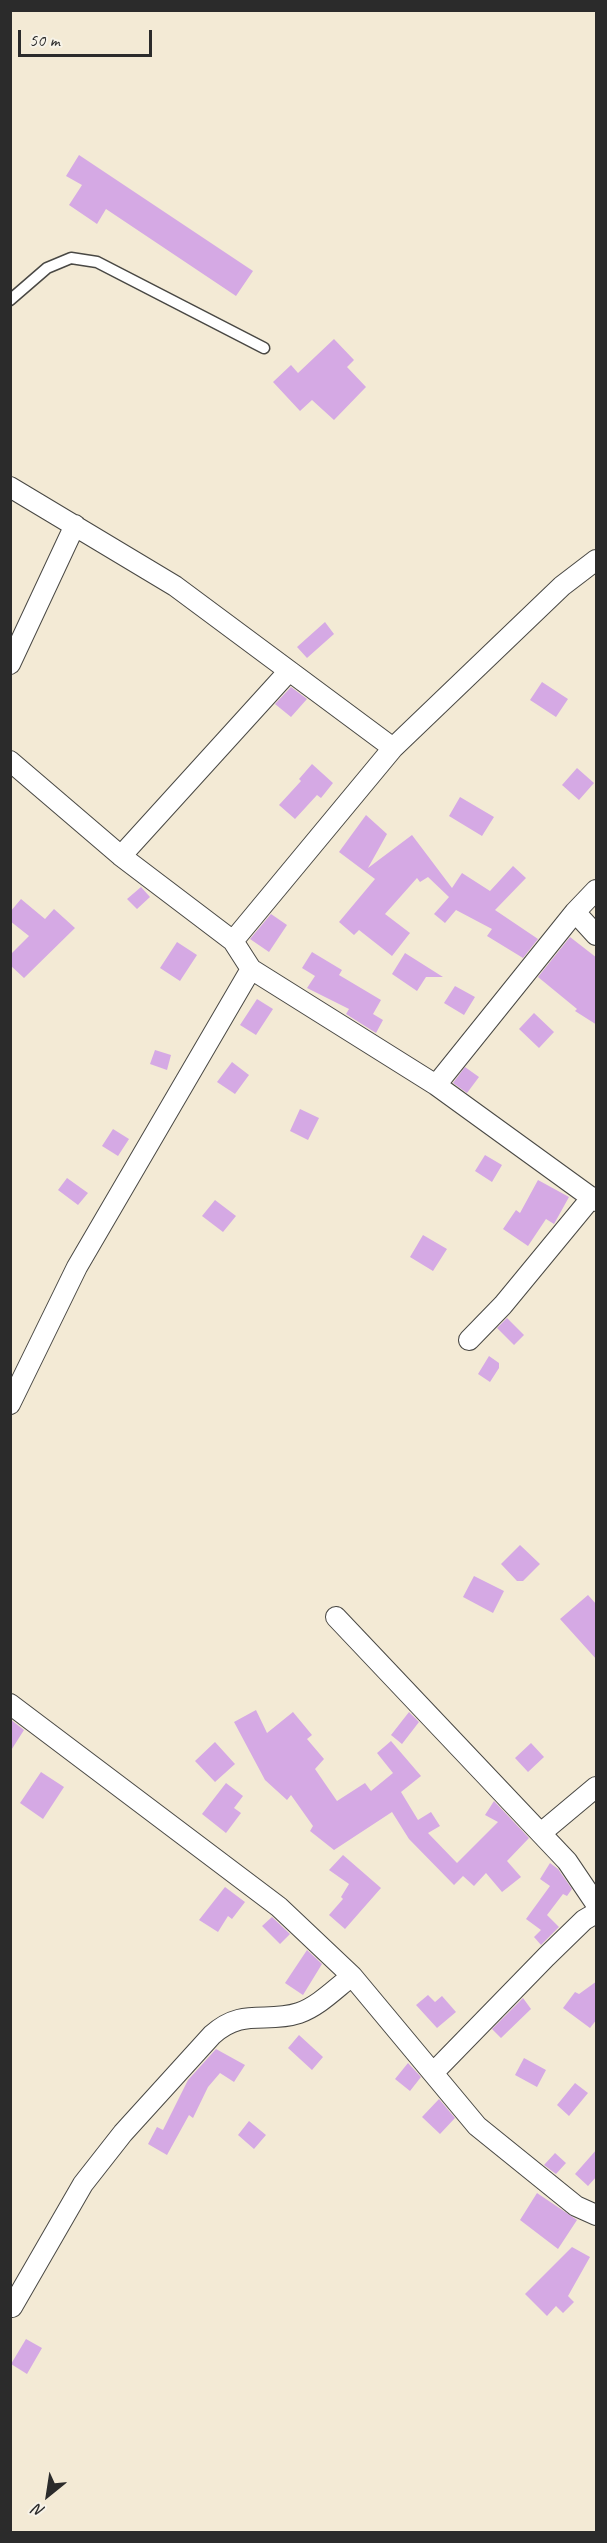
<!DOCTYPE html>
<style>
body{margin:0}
#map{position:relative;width:607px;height:2543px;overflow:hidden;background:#f3ead5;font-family:Caveat,sans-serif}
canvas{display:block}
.frame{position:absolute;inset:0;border:12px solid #2b2b2b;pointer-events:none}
.north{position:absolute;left:18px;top:2465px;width:60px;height:60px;-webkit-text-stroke:4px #f7f3e8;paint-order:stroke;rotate:210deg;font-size:16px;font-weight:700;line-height:24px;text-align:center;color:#2b2b2b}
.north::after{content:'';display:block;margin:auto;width:21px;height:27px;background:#2b2b2b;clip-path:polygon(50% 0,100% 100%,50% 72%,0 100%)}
.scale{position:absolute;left:18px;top:30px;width:134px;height:27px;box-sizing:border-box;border:3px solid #2b2b2b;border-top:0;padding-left:8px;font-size:18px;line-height:21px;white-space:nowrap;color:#2b2b2b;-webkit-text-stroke:4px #f7f3e8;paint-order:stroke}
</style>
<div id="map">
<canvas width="607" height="2543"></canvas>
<div class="frame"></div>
<div class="north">N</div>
<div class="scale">50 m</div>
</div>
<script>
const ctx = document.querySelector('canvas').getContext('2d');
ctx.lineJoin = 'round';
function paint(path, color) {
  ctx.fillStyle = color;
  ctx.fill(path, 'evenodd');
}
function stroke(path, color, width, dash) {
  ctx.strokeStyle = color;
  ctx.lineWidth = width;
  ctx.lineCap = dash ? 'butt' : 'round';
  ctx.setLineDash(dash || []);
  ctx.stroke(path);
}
paint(new Path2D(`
 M 79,155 L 253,271 L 236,296 L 106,209 L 97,224 L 69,205 L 82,185 L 66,176 Z
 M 334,339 L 354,360 L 347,367 L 366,387 L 334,420 L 312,400 L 300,411 L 273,382 L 291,365 L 298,373 Z
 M 325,622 L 334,634 L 307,658 L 297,647 Z
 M 542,682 L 568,699 L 556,717 L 530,700 Z
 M 291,687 L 307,699 L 291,717 L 275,704 Z
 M 312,764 L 333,783 L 321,798 L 317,795 L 295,819 L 279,805 L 301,781 L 299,779 Z
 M 577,768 L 594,783 L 579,800 L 562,785 Z
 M 460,797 L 494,817 L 482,836 L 449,816 Z
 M 366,815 L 387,834 L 368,868 L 412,835 L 452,888 L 462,873 L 490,891 L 513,866 L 526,878 L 495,910 L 538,939 L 523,958 L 487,936 L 492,929 L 456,910 L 445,923 L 434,914 L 449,897 L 428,877 L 420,882 L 417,878 L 385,914 L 410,933 L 392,956 L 359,930 L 354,935 L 339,922 L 375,879 L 339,852 Z
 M 141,887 L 150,897 L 137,909 L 127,899 Z
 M 21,899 L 45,919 L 54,909 L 75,928 L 24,978 L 10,965 L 10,955 L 29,936 L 10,921 L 10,912 Z
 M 271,914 L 287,925 L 269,952 L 250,939 Z
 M 570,937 L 597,958 L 597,1025 L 575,1011 L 577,1009 L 538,977 Z
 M 177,942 L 197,955 L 180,981 L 160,968 Z
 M 312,952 L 342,970 L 339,975 L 381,1000 L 373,1014 L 383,1020 L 376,1033 L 346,1014 L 349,1009 L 307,988 L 315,976 L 302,968 Z
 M 405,953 L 443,977 L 426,977 L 417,991 L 392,974 Z
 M 455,986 L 475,997 L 464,1015 L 444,1003 Z
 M 257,999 L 273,1009 L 256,1035 L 240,1025 Z
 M 534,1013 L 554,1032 L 539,1048 L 519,1029 Z
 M 155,1050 L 171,1055 L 167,1070 L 150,1064 Z
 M 232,1062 L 249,1075 L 235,1094 L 217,1082 Z
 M 465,1067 L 479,1077 L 467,1093 L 453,1083 Z
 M 300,1109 L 319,1118 L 308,1140 L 290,1131 Z
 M 113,1129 L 129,1139 L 118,1156 L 102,1146 Z
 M 485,1155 L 502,1165 L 492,1182 L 475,1171 Z
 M 67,1178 L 88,1193 L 78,1205 L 58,1190 Z
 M 538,1180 L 569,1197 L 554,1224 L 546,1219 L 528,1246 L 503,1229 L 516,1210 L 520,1213 Z
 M 215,1200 L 236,1216 L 223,1232 L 202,1216 Z
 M 423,1235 L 447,1249 L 433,1271 L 410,1257 Z
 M 507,1318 L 524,1335 L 514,1345 L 497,1328 Z
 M 489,1356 L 499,1363 L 499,1368 L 490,1382 L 478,1374 Z
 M 520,1545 L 540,1564 L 523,1581 L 517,1581 L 501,1564 Z
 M 474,1576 L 504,1591 L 493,1613 L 463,1597 Z
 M 588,1595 L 597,1605 L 597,1660 L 560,1619 Z
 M 256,1710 L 267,1733 L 293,1712 L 312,1735 L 307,1739 L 324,1759 L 315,1769 L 337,1801 L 365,1783 L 371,1791 L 393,1773 L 377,1753 L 391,1741 L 421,1776 L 401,1792 L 418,1820 L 431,1812 L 440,1826 L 428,1833 L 457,1863 L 498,1822 L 485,1815 L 494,1801 L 529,1838 L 507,1861 L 521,1877 L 502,1892 L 486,1873 L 474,1886 L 463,1876 L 454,1885 L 409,1839 L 392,1812 L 334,1850 L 310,1831 L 313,1826 L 291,1795 L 287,1800 L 265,1780 L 234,1722 Z
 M 409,1712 L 419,1722 L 402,1744 L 391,1735 Z
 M 10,1719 L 24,1730 L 10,1752 Z
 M 215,1742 L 235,1764 L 215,1782 L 195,1761 Z
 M 531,1743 L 544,1757 L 528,1772 L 515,1758 Z
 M 41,1772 L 64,1787 L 43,1819 L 20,1803 Z
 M 226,1783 L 243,1796 L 234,1808 L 241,1813 L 226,1833 L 202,1814 Z
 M 343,1855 L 381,1888 L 345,1929 L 329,1915 L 343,1899 L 341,1897 L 349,1884 L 329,1870 Z
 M 550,1863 L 558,1869 L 572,1889 L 567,1896 L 563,1894 L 547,1915 L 559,1927 L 541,1945 L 534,1937 L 541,1930 L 526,1919 L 550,1886 L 540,1879 Z
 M 225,1887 L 245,1902 L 232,1919 L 228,1916 L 218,1932 L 199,1920 Z
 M 272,1917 L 290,1934 L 280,1944 L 262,1926 Z
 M 307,1950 L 322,1964 L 303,1995 L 285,1983 Z
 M 597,1981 L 597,2019 L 590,2028 L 563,2008 L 575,1992 L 579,1994 Z
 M 428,1995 L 435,2002 L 442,1996 L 456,2012 L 437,2028 L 416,2005 Z
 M 523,1998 L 531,2009 L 501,2038 L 492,2029 Z
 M 299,2035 L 323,2057 L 312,2070 L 288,2048 Z
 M 216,2049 L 245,2065 L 234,2082 L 220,2073 L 208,2087 L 193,2118 L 189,2115 L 167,2155 L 148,2144 L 157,2127 L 163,2130 L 188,2080 Z
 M 524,2058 L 546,2070 L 537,2087 L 515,2075 Z
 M 408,2063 L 421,2077 L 410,2091 L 395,2079 Z
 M 575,2083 L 588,2093 L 569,2116 L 557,2105 Z
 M 439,2099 L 455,2118 L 440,2134 L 422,2117 Z
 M 249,2121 L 266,2135 L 254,2149 L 238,2135 Z
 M 597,2149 L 597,2176 L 588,2186 L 575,2174 Z
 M 555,2153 L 566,2163 L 556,2174 L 544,2165 Z
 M 537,2193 L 577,2220 L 558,2249 L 520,2220 Z
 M 572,2247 L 590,2257 L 568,2296 L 574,2302 L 563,2313 L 556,2306 L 547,2316 L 525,2294 Z
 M 26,2339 L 42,2348 L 27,2374 L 11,2364 Z`), '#d5a9e4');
const lane = new Path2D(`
 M 10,300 L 47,268 L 71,258 L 97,262 L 264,348`);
const street = new Path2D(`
 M 10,487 L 175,586 L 393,748
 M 10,664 L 75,525
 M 10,761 L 121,856 L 233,941
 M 121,856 L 289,671
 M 575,912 L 596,935
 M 251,969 L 436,1085 L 596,1201
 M 436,1085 L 575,912 L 596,890
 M 469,1340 L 503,1305 L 592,1197
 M 10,1404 L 77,1267 L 251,969 L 233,941 L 393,748 L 562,586 L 596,560
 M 336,1617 L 567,1861 L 596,1904
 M 10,1704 L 279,1907 L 352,1976 L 477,2126 L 576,2206 L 596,2215
 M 541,1833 L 596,1787
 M 433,2073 L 546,1957 L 584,1920 L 596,1913
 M 12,2307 L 83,2184 L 123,2133 L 212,2035 C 243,2007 266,2024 299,2013 C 319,2006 336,1988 352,1976`);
stroke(lane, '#494844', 13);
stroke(street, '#494844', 22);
stroke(lane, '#fff', 10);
stroke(street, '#fff', 20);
</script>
